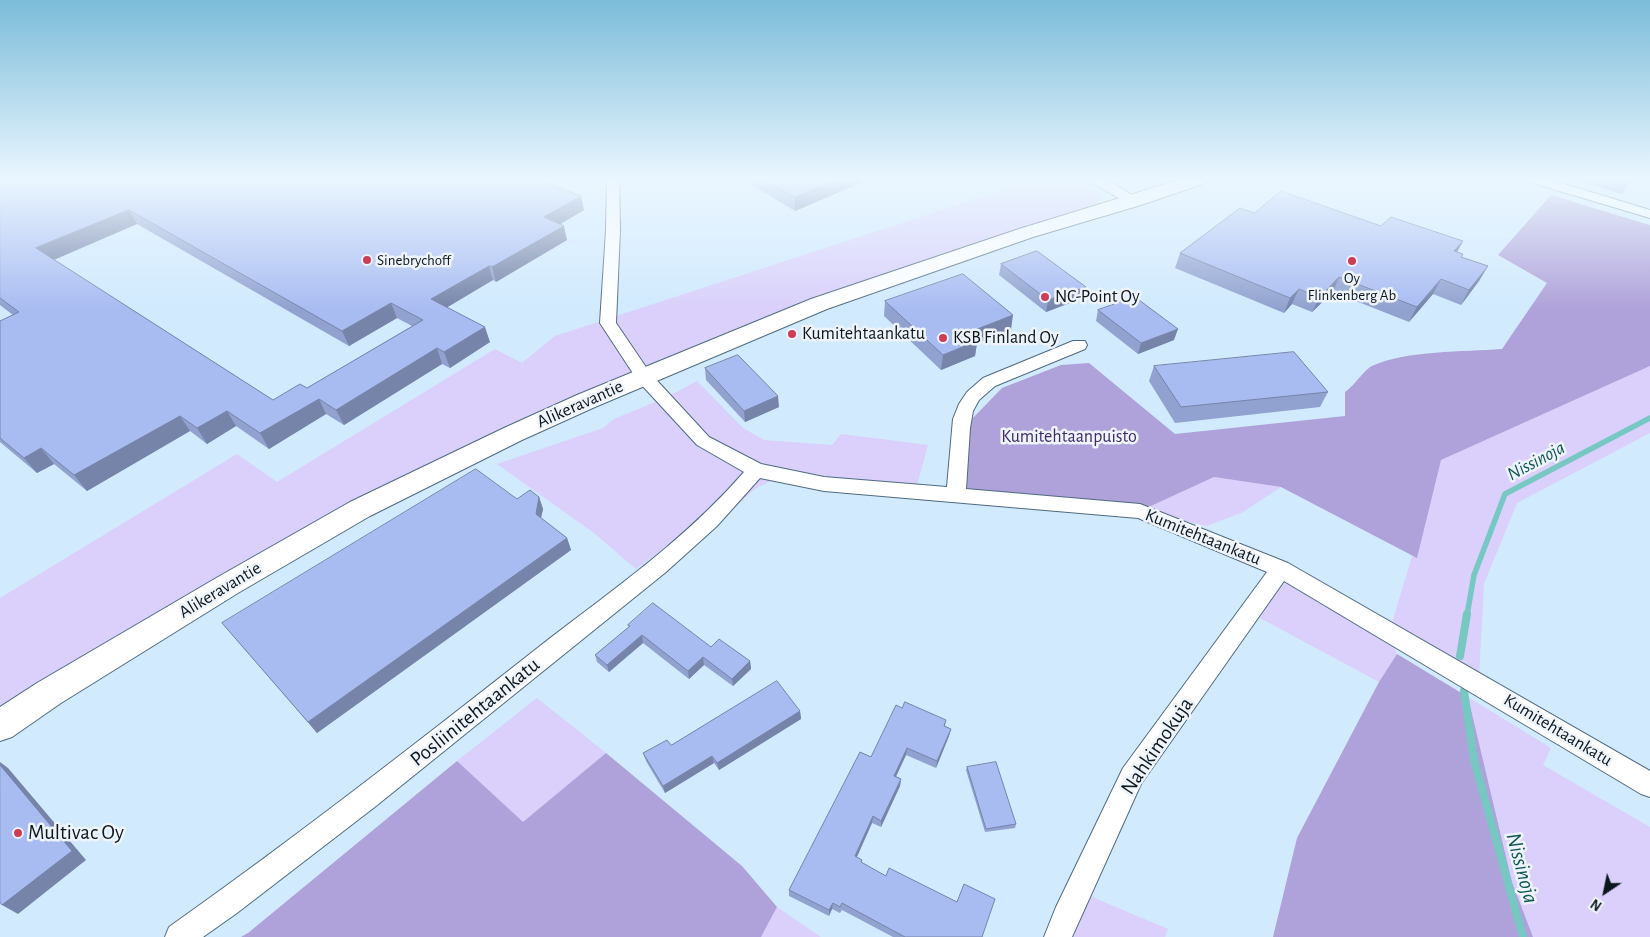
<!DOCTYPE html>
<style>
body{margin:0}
#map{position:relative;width:1650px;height:937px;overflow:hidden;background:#d1eafe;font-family:"Alegreya Sans",sans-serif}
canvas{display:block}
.north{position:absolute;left:1580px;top:867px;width:50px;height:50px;-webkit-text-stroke:4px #eef4f9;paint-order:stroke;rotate:214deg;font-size:14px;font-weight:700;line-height:20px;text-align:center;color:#0b161f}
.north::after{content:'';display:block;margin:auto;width:18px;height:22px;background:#0b161f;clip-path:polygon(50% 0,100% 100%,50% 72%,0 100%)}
</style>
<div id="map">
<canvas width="1650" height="937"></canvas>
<div class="north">N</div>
</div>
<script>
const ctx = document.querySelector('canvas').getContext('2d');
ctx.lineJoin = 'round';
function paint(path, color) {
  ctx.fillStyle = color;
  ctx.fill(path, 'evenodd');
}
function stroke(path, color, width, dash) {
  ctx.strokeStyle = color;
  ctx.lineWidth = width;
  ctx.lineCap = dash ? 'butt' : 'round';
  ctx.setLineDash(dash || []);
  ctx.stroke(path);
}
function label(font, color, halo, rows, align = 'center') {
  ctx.font = font + ' "Alegreya Sans",sans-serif';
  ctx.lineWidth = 5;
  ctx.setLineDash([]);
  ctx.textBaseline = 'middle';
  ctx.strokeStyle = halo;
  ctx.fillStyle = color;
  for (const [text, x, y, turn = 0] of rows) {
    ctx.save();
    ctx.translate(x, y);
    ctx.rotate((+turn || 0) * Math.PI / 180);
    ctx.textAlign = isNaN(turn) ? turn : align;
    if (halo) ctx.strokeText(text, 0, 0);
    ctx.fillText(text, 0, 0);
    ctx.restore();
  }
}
paint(new Path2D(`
 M 1040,178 C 1062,178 1079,181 1099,193 L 1100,205 L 1018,230 L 476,452 L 0,726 L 0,598 L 237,454 L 277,482 L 495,349 L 522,363 L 555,336 Z
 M 1650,366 L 1650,433 L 1517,503 L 1484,584 L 1479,677 L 1391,626 L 1441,460 Z
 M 697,381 L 743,428 L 764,440 L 832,445 L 841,434 L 928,445 L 915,492 L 782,475 L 755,489 L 734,508 L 720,498 C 694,525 667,547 636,569 L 594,533 L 497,464 L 603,428 L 614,419 L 665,398 Z
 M 1214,477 L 1281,487 L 1243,512 L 1207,526 L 1140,511 Z
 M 1282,575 L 1392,641 L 1397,654 L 1379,682 L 1260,618 Z
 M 1468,697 L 1551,748 L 1543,765 L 1650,827 L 1650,937 L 1533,937 L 1512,882 Z
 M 537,698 L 606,753 L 523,823 L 457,761 Z
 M 1078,891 L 1168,929 L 1165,937 L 1058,937 Z
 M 777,907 L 821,937 L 761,937 Z`), '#dad0fb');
paint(new Path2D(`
 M 1551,195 L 1650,225 L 1650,366 L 1441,460 L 1417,558 L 1281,487 L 1214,477 L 1140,511 L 956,495 L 967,483 L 966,449 L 971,420 L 1002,388 L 1061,365 L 1089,363 L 1175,434 L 1345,416 L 1345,392 C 1354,386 1366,368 1372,366 C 1407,350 1464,352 1502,349 L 1547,283 L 1498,255 Z
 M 1397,654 L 1468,697 L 1512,882 L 1533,937 L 1273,937 L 1297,838 L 1379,682 Z
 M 606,753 L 742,866 L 777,907 L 761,937 L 241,937 L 248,933 L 457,761 L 523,822 Z`), '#afa1d9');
stroke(new Path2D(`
 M 1467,615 L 1474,575 L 1505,494 L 1650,418`), '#77c8c3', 5.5);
stroke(new Path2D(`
 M 1460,656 L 1467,614
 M 1464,691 L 1474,760 L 1523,937`), '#77c8c3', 8);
const street = new Path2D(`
 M 607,178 L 619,178 L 620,230 L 616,323 L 650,373 L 709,437 L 761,464 L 824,477 L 947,487 L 953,419 L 959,404 L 967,392 L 983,378 L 1073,341 L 1085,341 L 1087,345 L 1085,349 L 995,386 L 979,400 L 973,411 L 970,428 L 966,489 L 1140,504 L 1288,563 L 1650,771 L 1650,797 L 1641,794 L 1284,581 L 1141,784 L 1072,937 L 1044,937 L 1056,907 L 1123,768 L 1267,572 L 1138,518 L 824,491 L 760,478 L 717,526 L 666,572 L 376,806 L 237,913 L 203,937 L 165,937 L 169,927 C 296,837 418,742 540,646 C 611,591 685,540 744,472 L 697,445 L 638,381 L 600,323 L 606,230 Z
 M 1081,178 L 1100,178 L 1108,180 L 1141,201 L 1134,205 L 1129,204 L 1098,186 L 1082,181 Z
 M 1525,178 L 1545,178 L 1650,210 L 1650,218 L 1526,181 Z`);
const secondary = new Path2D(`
 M 1185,178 L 1212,178 L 1209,182 L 1141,205 L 1033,237 L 827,309 L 595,407 L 522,440 L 370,516 L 238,593 L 61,703 L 12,737 L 0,741 L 0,707 L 37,683 L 218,577 L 350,502 L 504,428 L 577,395 L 811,299 L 1019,229 Z`);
stroke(street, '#4f6a80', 2);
stroke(secondary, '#4f6a80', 2);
paint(street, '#fff');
paint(secondary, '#fff');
paint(new Path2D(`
 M 0,178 L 584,210 L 560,224 L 567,240 L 496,282 L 493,280 L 447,307 L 490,342 L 450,368 L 442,364 L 344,425 L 326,414 L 269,449 L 236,426 L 207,444 L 190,431 L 87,491 L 54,464 L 37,473 L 0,442 L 0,321 L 13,315 L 0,305 ZM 137,224 L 349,346 L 397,318 L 412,326 L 307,388 L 273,400 L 54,260 Z
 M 740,178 L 872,178 L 795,211 Z
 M 1583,178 L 1633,178 L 1622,194 L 1581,182 Z
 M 1254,213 L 1463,241 L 1457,252 L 1463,254 L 1462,257 L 1488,266 L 1479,281 L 1461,305 L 1433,294 L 1409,322 L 1333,292 L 1312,312 L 1292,304 L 1284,313 L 1175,268 L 1180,253 Z
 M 1001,264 L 1086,287 L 1083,298 L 1046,312 L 999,275 Z
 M 885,301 L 1011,330 L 977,343 L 975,356 L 941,370 L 884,316 Z
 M 1098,310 L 1174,340 L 1138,354 L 1096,321 Z
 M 1154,366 L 1328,392 L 1320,407 L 1175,423 L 1149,381 Z
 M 705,368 L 779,407 L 745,422 L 706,380 Z
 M 539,497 L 543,509 L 541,518 L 567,538 L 571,550 L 317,733 L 222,623 L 517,499 Z
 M 628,625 L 711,647 L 750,661 L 751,669 L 733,686 L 704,665 L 689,679 L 643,643 L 609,672 L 597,662 L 595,655 L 629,627 Z
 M 902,708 L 946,720 L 945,726 L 951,729 L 949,736 L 936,768 L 906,755 L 896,776 L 901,779 L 900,786 L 881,827 L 872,823 L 857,857 L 862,860 L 862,863 L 982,937 L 893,937 L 842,910 L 840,913 L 832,909 L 829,916 L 789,896 L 789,890 L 871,757 Z
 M 800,711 L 801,719 L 719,770 L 714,763 L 665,793 L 646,761 L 643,753 Z
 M 967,767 L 1016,824 L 1015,828 L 985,832 L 966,770 Z`), '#91a2d0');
paint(new Path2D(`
 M 840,178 L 872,178 L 795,211 L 795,197 Z
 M 581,196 L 584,210 L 547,232 L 544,217 Z
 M 129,210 L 137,224 L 46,263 L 36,248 Z
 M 564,226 L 567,240 L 496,282 L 492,267 Z
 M 1463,241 L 1455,256 L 1454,251 Z
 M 489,266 L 493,280 L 436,314 L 431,299 Z
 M 1488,266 L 1479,281 L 1461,305 L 1469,290 Z
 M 1339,277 L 1333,292 L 1312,312 L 1319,298 Z
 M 1441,279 L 1433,294 L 1409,322 L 1417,307 Z
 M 1086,287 L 1083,298 L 1046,312 L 1048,300 Z
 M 1299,289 L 1292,304 L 1284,313 L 1290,298 Z
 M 391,303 L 397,318 L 349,346 L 342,331 Z
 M 1013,315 L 1011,330 L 977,343 L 975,356 L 941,370 L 943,355 L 967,333 Z
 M 485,327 L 490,342 L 450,368 L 444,352 Z
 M 1178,329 L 1174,340 L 1138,354 L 1141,343 Z
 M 437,348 L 442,364 L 344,425 L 336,410 Z
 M 778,396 L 779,407 L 745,422 L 744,411 Z
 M 319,399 L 326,414 L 269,449 L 260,433 Z
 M 227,411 L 236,426 L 207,444 L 197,428 Z
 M 180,416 L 190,431 L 87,491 L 74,475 Z
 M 41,448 L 54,464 L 37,473 L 24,458 Z
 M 539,497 L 543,509 L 539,526 L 536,514 Z
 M 567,538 L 571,550 L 317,733 L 308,722 Z
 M 642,635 L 643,643 L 609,672 L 607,665 Z
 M 703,657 L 704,665 L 689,679 L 688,671 Z
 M 750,661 L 751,669 L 733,686 L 732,679 Z
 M 800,711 L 801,719 L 719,770 L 717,763 Z
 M 951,729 L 949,736 L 936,768 L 937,761 Z
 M 907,748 L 906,755 L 893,783 L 894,776 Z
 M 712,756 L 714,763 L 665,793 L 663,786 Z
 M 0,762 L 8,768 L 86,860 L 18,914 L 2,905 Z
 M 901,779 L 900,786 L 881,827 L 881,821 Z
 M 873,816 L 872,823 L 854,863 L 855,856 Z
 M 833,903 L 832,909 L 829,916 L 829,910 Z`), '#7684a9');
const building = new Path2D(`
 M 0,178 L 536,178 L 581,196 L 544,217 L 564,226 L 492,267 L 489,266 L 431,299 L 485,327 L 444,352 L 437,348 L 336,410 L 319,399 L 260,433 L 227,411 L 197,428 L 180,416 L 74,475 L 41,448 L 24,458 L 0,438 L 0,321 L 19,312 L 0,298 ZM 129,210 L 342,331 L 391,303 L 423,320 L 307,388 L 300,384 L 273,400 L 36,248 Z
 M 762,178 L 840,178 L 795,197 Z
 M 1616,178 L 1633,178 L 1631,182 Z
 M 1281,191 L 1381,226 L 1391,217 L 1463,241 L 1454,251 L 1463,254 L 1461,257 L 1488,266 L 1469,290 L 1441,279 L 1417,307 L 1339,277 L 1319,298 L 1299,289 L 1290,298 L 1180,253 L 1240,208 L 1254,213 Z
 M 1037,251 L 1086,287 L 1048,300 L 1001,264 Z
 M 963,274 L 1013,315 L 967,333 L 977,341 L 943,355 L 885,301 Z
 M 1135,297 L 1178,329 L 1141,343 L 1098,310 Z
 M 1294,352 L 1328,392 L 1181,407 L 1154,366 Z
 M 738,355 L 778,396 L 744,411 L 705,368 Z
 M 476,469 L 517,499 L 530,490 L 539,497 L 536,514 L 567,538 L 308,722 L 222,623 Z
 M 653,603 L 711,647 L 719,639 L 750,661 L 732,679 L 703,657 L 688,671 L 642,635 L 607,665 L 595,655 L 630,626 L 628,625 Z
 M 777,681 L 800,711 L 717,763 L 712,756 L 663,786 L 643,753 L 667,740 L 671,745 Z
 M 905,702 L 946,720 L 944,726 L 951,729 L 937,761 L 907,748 L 894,776 L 901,779 L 881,821 L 873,816 L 855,856 L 862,860 L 861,862 L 886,876 L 889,868 L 957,902 L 964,884 L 995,899 L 982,937 L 905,937 L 842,903 L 840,907 L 833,903 L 829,910 L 789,890 L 860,752 L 871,757 L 896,705 L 902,708 Z
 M 996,762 L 1016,824 L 986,829 L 967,767 Z
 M 0,765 L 72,851 L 2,905 L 0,902 Z`);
paint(building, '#a9bcf2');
stroke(building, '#7684a9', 1);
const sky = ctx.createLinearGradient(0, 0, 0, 309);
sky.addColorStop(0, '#7bbcd9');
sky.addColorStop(0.58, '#eaf6ff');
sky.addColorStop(1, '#eaf6ff00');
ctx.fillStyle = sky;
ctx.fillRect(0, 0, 1650, 309);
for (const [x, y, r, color] of [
 [367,260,5,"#cd3d56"],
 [1352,261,5,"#cd3d56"],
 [1045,297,5,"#cd3d56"],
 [792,334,5,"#cd3d56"],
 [943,338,5,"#cd3d56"],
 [18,833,5,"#cd3d56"]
]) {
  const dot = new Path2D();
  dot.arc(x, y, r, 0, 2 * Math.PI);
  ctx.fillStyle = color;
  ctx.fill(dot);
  stroke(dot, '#eef4f9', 2);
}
label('15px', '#0b161f', '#eef4f9', [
 ["Sinebrychoff",377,260],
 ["Oy",1352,278,"center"],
 ["Flinkenberg Ab",1352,295,"center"]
], 'left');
label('18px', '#0b161f', '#eef4f9', [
 ["NC-Point Oy",1055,297],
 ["Kumitehtaankatu",802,334],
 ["KSB Finland Oy",953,338]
], 'left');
label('18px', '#0b161f', '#eef4f9', [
 ["Alikeravantie",580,404,-24],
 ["Kumitehtaankatu",1203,537,22],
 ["Alikeravantie",220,590,-31],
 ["Kumitehtaankatu",1558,730,31]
]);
label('18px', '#40296b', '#eef4f9', [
 ["Kumitehtaanpuisto",1069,437]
]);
label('italic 19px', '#115855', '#eef4f9', [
 ["Nissinoja",1536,461,-28]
]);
label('21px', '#0b161f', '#eef4f9', [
 ["Posliinitehtaankatu",475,712,-39],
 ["Nahkimokuja",1157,746,-56]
]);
label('21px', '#0b161f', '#eef4f9', [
 ["Multivac Oy",28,833]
], 'left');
label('italic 22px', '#115855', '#eef4f9', [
 ["Nissinoja",1522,868,75]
]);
</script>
